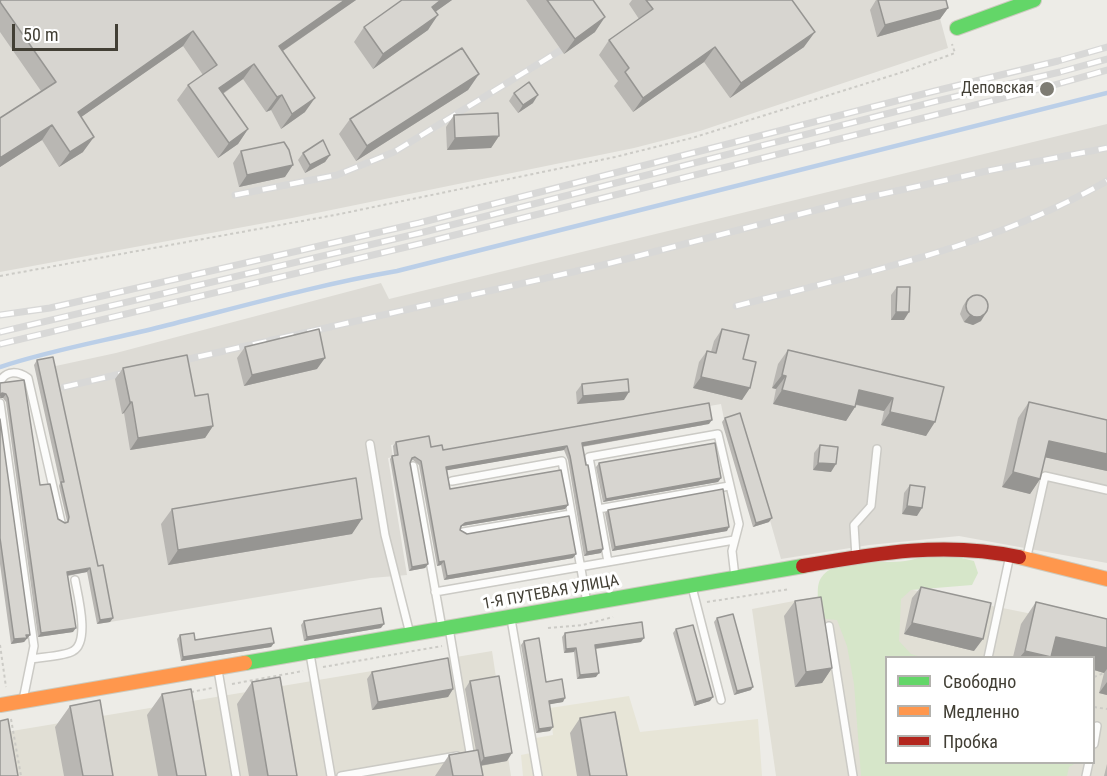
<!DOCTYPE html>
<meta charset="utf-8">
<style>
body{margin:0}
#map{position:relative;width:1107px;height:776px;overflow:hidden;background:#edece7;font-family:"Roboto Condensed",sans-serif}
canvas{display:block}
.legend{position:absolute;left:885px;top:656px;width:210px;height:108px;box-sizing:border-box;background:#fff;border:2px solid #b3b2ae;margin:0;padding:8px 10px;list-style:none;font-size:18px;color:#423f35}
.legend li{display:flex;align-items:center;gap:12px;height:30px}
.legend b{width:30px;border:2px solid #b3b2ae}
.scale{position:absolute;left:12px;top:24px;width:106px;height:27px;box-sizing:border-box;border:3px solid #423f35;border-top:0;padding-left:8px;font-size:18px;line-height:21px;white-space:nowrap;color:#423f35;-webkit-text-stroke:4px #fff;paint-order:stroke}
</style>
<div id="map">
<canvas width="1107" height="776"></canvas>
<ul class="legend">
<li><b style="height:8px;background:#63d668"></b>Свободно</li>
<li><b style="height:8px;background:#ff974d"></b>Медленно</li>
<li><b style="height:8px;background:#b3261e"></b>Пробка</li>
</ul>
<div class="scale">50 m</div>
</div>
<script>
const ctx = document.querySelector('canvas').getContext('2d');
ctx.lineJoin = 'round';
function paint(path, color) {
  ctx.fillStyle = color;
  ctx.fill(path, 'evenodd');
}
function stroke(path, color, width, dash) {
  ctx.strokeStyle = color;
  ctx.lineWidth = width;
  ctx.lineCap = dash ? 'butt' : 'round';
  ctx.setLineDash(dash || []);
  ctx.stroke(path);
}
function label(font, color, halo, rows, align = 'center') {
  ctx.font = font + ' "Roboto Condensed",sans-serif';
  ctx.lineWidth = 6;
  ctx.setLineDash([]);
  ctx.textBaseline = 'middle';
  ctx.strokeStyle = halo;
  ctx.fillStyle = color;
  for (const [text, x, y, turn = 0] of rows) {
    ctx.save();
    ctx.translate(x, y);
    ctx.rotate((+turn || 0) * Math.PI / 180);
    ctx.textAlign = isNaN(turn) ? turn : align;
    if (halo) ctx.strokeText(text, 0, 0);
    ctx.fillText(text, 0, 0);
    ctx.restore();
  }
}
paint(new Path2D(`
 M 883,584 L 1107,629 L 1107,776 L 776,776 L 752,609 ZM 886,658 L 1094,658 L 1094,762 L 886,762 Z
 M 492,651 L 511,776 L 0,776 L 0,733 Z`), '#e1dfd5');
paint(new Path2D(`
 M 0,0 L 935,0 L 948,48 L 700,131 L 634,148 L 292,218 L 0,272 Z
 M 1107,124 L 1107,563 L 959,536 L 869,545 L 781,559 L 740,415 L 724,419 L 721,404 L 442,452 L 429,449 L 427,439 L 391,445 L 393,457 L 388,458 L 407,575 L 371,578 L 110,622 L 100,570 L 95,570 L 51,367 L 116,353 L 381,283 L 389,299 Z`), '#dddbd5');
paint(new Path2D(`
 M 629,696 L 640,732 L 758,719 L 762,776 L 523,776 L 521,755 L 531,753 L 530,739 L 553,735 L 550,708 Z`), '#e7e5d7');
paint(new Path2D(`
 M 928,555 L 949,555 L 974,561 L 978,573 L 972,585 L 911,590 L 901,599 L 899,641 L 911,654 L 921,657 L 886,658 L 886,762 L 934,763 L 931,769 L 935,762 L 1076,763 L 1069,767 L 1067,776 L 861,776 L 854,684 L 847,646 L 837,620 L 826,619 L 820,615 C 819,605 815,587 821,578 C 833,557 884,564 905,561 C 913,560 920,557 928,555 Z`), '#d6e6c9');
stroke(new Path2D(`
 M 0,367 C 51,350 104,341 156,328 C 236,308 316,285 397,271 L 1107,93`), '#bbcfe8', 4.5);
const lane = new Path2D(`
 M 0,382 C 6,370 18,371 28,378 L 61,522
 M 0,403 L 34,646 L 23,700
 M 370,444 L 385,535 L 410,634
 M 413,466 L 442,628
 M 452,481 L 562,461 L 587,603
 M 598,509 L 729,486
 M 463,532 L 571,514
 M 1027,556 L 1045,476 L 1107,490
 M 856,557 L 854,525 L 871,506 L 877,449
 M 608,562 L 589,457 L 718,434 L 739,524 L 732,551 L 735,577
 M 692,587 L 721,700
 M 435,592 L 734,540
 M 511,619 L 538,776
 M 829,626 L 853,776
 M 449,628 L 474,776
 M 310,654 L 331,776
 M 988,658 L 1010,555
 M 32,659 C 42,657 65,656 73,651 C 90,642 78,596 75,580
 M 218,670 L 236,776
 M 1094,744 L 1097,726
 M 341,776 L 457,756
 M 1086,776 L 1089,762`);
const fast = new Path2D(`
 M 957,28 L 1034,0
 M 245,663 L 803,566`);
const slow = new Path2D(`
 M 1019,557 L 1107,579
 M 0,705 L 245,663`);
const jam = new Path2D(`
 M 803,566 C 877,553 945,541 1019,557`);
stroke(lane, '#cbcac5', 10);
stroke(fast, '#cccabe', 16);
stroke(slow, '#cccabe', 16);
stroke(jam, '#cccabe', 16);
stroke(new Path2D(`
 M 0,276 L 335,215 L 615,157 L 692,138 L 906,71 L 955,53 L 952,44
 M 707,602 L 790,589
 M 548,628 L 583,625 L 613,617
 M 0,645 L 6,687
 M 323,667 L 442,646
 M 1094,677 L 1104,673
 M 232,684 L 303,671
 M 191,692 L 212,688
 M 1094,707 L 1107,709
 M 11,719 L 21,776`), '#cccbc6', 2, [3, 3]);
stroke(lane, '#fcfcfb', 7);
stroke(fast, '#63d668', 14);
stroke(slow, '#ff974d', 14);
stroke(jam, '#b3261e', 14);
const rail = new Path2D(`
 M 235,195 L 337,175 L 394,152 L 561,50
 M 736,306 C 863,273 992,247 1107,181
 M 0,315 L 50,308 L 419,223 L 935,91 L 1058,61 L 1107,47
 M 0,332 L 420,233 L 937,101 L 1060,72 L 1107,59
 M 0,344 L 423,243 L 1047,87 L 1107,70
 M 171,363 L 599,266 L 851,201 L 987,171 L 1107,148
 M 64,387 L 133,371`);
stroke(rail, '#d8d8d7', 7);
stroke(rail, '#fff', 4.5, [14]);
paint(new Path2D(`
 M 356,0 L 283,51 L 305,112 L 281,129 L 271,110 L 266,112 L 243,79 L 223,94 L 248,129 L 238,144 L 218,158 L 177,100 L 188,85 L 203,75 L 183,46 L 81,117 L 83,152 L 59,167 L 42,140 L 0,167 L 0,118 L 41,91 L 0,32 L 0,1 Z
 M 402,0 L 452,0 L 435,12 L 428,30 L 373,69 L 354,42 L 364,27 Z
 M 526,0 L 593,0 L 595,32 L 564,54 Z
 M 632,0 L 792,0 L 804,47 L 730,98 L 704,62 L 633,112 L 614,86 L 618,81 L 599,55 L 609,40 L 639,19 L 629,4 Z
 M 876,0 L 946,0 L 948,8 L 940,19 L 877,37 L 870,10 Z
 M 479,74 L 468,90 L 356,161 L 339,134 L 350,119 Z
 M 514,93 L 533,103 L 518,113 L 509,101 Z
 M 454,115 L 499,136 L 491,148 L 447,150 L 446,127 Z
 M 241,151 L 285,177 L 239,187 L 233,163 Z
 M 303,153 L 330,155 L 325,162 L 305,173 L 298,160 Z
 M 897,287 L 904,320 L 891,320 L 891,295 Z
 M 968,298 L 981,321 L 973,325 L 964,322 L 960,314 L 963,306 Z
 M 722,329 L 743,359 L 742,400 L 693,388 L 699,362 L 707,351 L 711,352 L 714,341 Z
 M 245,347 L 317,369 L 244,386 L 237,358 Z
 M 788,350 L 944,387 L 926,436 L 881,425 L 884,411 L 856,405 L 855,407 L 846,421 L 773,404 L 776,389 L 772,388 L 778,364 Z
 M 37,360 L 113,618 L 110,622 L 97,624 L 87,572 L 68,576 L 73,632 L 38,637 L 6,402 L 3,398 L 0,398 L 0,383 L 24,380 L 40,485 L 58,519 L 65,523 L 67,521 L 59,486 L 60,483 L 34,365 Z
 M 123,368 L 195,396 L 213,426 L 205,438 L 130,450 L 124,413 L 122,414 L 115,379 Z
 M 582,384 L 624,400 L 577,404 L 576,392 Z
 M 1029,402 L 1107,471 L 1045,457 L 1040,479 L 1030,494 L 1002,487 L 1018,418 Z
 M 725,418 L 769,522 L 753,527 L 722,422 Z
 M 0,419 L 30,635 L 24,642 L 11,644 L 0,564 Z
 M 709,424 L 582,447 L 601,553 L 584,556 L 568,460 L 564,450 L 447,470 L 450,489 L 568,505 L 565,509 L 462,526 L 460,530 L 467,534 L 573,558 L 444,580 L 441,565 L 437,566 L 419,465 L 413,460 L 411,461 L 410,463 L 428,564 L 425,568 L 409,571 L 390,459 L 392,456 L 394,455 L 393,446 L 396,442 L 443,450 Z
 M 820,445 L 831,472 L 813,470 L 814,453 Z
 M 599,463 L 721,478 L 718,482 L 603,502 L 596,467 Z
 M 910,485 L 917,516 L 902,514 L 904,493 Z
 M 172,509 L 352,534 L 168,565 L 161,524 Z
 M 608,510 L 727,531 L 612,551 L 605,513 Z
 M 921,587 L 974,651 L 904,634 L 912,598 Z
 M 795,601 L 832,668 L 822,683 L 795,687 L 784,616 Z
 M 1036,602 L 1107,619 L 1107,695 L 1099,693 L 1104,673 L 1094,670 L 1094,657 L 1013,657 L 1021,624 Z
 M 717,618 L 751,690 L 734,695 L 714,622 Z
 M 304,621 L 381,628 L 304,641 L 301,625 Z
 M 676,629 L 710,701 L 694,706 L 673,633 Z
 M 565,633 L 641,642 L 596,649 L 596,677 L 577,679 L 574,652 L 564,653 L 562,637 Z
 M 180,635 L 195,640 L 274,643 L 271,647 L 181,661 L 177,639 Z
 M 524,641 L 546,682 L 563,702 L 549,704 L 550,731 L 536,733 L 521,645 Z
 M 372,672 L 453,689 L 448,697 L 372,710 L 367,679 Z
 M 470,681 L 507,761 L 481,766 L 483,776 L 435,776 L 449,755 L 476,751 L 465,689 Z
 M 252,682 L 297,776 L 249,776 L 237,704 Z
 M 162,694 L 206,776 L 158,776 L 147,715 Z
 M 70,706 L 113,776 L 64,776 L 55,727 Z
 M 580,718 L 627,776 L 577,776 L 570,733 Z
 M 1107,764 L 1107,776 L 1104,776 Z`), '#b9b7b3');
paint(new Path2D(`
 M 345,0 L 356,0 L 268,61 L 279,46 Z
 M 441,0 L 452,0 L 421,22 L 432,7 Z
 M 948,8 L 940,19 L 877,37 L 885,25 Z
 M 438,15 L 428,30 L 373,69 L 383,54 Z
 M 605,17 L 595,32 L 564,54 L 575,39 Z
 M 193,31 L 183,46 L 67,127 L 78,112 Z
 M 815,32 L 804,47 L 730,98 L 741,83 Z
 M 715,47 L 704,62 L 633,112 L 643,98 Z
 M 254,64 L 243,79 L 209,103 L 219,88 Z
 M 479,74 L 468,90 L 356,161 L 367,146 Z
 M 282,95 L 271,110 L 266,112 L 277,97 Z
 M 538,95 L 533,103 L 518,113 L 523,105 Z
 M 315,98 L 305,112 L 281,129 L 292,114 Z
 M 52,125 L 42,140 L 0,167 L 0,158 Z
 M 248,129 L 238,144 L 218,158 L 229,143 Z
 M 499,136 L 491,148 L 447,150 L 455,138 Z
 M 94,137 L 83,152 L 59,167 L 70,152 Z
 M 330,155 L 325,162 L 305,173 L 310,165 Z
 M 293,165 L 285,177 L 239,187 L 247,175 Z
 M 896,312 L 909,312 L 904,320 L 891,320 Z
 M 986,313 L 981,321 L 973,325 L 964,322 L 970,315 Z
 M 325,358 L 317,369 L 244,386 L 252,375 Z
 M 782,375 L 786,376 L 776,389 L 772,388 Z
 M 701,377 L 750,388 L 742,400 L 693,388 Z
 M 782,390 L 855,407 L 846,421 L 773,404 Z
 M 859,390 L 893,398 L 884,411 L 850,403 Z
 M 629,392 L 624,400 L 577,404 L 583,396 Z
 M 2,393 L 6,394 L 3,398 L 0,398 Z
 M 130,402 L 132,402 L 124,413 L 122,414 Z
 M 890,412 L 935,422 L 926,436 L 881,425 Z
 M 712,420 L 709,424 L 579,447 L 582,443 Z
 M 213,426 L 205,438 L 130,450 L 138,438 Z
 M 1049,441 L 1107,454 L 1107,471 L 1039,456 Z
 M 567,446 L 564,450 L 443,471 L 446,467 Z
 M 818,463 L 836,464 L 831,472 L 813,470 Z
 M 1013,472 L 1040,479 L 1030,494 L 1002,487 Z
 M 721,478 L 718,482 L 603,502 L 606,499 Z
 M 568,505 L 565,509 L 462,526 L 458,530 L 461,526 L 465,523 Z
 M 907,506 L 922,508 L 917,516 L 902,514 Z
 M 772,518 L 769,522 L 753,527 L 756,523 Z
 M 362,519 L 352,534 L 168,565 L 178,550 Z
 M 729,527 L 727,531 L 612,551 L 615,547 Z
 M 603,549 L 601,553 L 584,556 L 587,552 Z
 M 576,554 L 573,558 L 444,580 L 447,576 Z
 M 444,561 L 441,565 L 437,566 L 439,562 Z
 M 428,564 L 425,568 L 409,571 L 412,567 Z
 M 90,568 L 87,572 L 64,576 L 67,572 Z
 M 113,618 L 110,622 L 97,624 L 100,620 Z
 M 912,623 L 983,639 L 974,651 L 904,634 Z
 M 384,624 L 381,628 L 304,641 L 307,637 Z
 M 76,628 L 73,632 L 38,637 L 41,633 Z
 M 26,635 L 30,635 L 24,642 L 11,644 L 14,639 Z
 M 1056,637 L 1107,648 L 1107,669 L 1104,673 L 1094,670 L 1094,657 L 1020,657 L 1025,651 Z
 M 644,638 L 641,642 L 592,649 L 595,645 Z
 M 274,643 L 271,647 L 181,661 L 183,657 Z
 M 576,648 L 574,652 L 564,653 L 566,649 Z
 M 832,668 L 822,683 L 795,687 L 806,672 Z
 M 599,673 L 596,677 L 577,679 L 580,675 Z
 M 1107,682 L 1107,695 L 1099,693 Z
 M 753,687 L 751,690 L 734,695 L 737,691 Z
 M 453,689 L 448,697 L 372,710 L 378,702 Z
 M 713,697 L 710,701 L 694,706 L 696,702 Z
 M 565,698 L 563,702 L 546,705 L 549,701 Z
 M 553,727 L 550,731 L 536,733 L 539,729 Z
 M 512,753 L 507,761 L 478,766 L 484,758 Z`), '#969592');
const building = new Path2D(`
 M 1,0 L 345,0 L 279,46 L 315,98 L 292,114 L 282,95 L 277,97 L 254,64 L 219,88 L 248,129 L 229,143 L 188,85 L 217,65 L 193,31 L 78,112 L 94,137 L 70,152 L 52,125 L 0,158 L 0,118 L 56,82 L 0,2 Z
 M 402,0 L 441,0 L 432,7 L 438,15 L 383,54 L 364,27 Z
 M 547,0 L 593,0 L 605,17 L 575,39 Z
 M 646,0 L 792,0 L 815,32 L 741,83 L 715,47 L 643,98 L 625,72 L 629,68 L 609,40 L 653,9 Z
 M 878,0 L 946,0 L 948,8 L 885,25 Z
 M 462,48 L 479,74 L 367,146 L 350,119 Z
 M 529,82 L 538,95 L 523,105 L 514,93 Z
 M 498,113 L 499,136 L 455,138 L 454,115 Z
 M 323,140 L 330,155 L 310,165 L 303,153 Z
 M 284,142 L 289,150 L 293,165 L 247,175 L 241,151 Z
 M 897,287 L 910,287 L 909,312 L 896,312 Z
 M966 306a11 11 0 1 1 22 0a11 11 0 1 1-22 0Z
 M 319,329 L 325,358 L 252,375 L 245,347 Z
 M 722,329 L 749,335 L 743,359 L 756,362 L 750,388 L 701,377 L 707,351 L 716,353 Z
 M 788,350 L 944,387 L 935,422 L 890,412 L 893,398 L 859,390 L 855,407 L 782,390 L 786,376 L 782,375 Z
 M 187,355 L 195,396 L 208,394 L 213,426 L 138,438 L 132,402 L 130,402 L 123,368 Z
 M 53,357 L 98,566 L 103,565 L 113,618 L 100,620 L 90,568 L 67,572 L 76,628 L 41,633 L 8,398 L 6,394 L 2,393 L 0,396 L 0,383 L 24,380 L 40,485 L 50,484 L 58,519 L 65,523 L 68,522 L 69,517 L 61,482 L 64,482 L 37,360 Z
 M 628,379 L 629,392 L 583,396 L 582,384 Z
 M 1029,402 L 1107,420 L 1107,454 L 1049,441 L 1040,479 L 1013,472 Z
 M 709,403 L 712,420 L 582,443 L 586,465 L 588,465 L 603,549 L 587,552 L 570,456 L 567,446 L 446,467 L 450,489 L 561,470 L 568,505 L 465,523 L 461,526 L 460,530 L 467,534 L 569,516 L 576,554 L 447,576 L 444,561 L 439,562 L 421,461 L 415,457 L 412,458 L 410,463 L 428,564 L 412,567 L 392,456 L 398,455 L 396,442 L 429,436 L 431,447 L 442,445 L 443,450 Z
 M 740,413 L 772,518 L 756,523 L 725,418 Z
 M 0,419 L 30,635 L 26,635 L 27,638 L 14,639 L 0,538 Z
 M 715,443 L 721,478 L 606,499 L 599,463 Z
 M 820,445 L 838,447 L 836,464 L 818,463 Z
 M 356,478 L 362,519 L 178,550 L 172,509 Z
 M 910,485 L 925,487 L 922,508 L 907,506 Z
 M 723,489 L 729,527 L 615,547 L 608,510 Z
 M 921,587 L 991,603 L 983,639 L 912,623 Z
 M 821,597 L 832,668 L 806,672 L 795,601 Z
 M 1036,602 L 1107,619 L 1107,648 L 1056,637 L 1051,657 L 1025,651 Z
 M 381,608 L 384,624 L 307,637 L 304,621 Z
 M 733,614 L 753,687 L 737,691 L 717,618 Z
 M 642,622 L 644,638 L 595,645 L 599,673 L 580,675 L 576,648 L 566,649 L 565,633 Z
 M 693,625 L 713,697 L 696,702 L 676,629 Z
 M 271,628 L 274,643 L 183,657 L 180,635 L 194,633 L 195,640 Z
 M 539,638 L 546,682 L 562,679 L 565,698 L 549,701 L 553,727 L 539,729 L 524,641 Z
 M 448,658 L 453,689 L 378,702 L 372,672 Z
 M 499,676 L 512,753 L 484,758 L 470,681 Z
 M 280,677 L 297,776 L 268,776 L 252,682 Z
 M 191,689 L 206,776 L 177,776 L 162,694 Z
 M 100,700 L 113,776 L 83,776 L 70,706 Z
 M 615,712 L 627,776 L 590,776 L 580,718 Z
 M 8,719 L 18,776 L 0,776 L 0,721 Z
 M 478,750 L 483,776 L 453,776 L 449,755 Z`);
paint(building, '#d7d5d0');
stroke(building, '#969592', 1.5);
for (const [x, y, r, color] of [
 [1047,89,8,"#7e7c73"]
]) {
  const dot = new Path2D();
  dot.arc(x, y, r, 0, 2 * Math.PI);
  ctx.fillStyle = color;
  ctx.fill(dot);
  stroke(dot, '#fff', 2);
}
label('16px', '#423f35', '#fff', [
 ["Деповская",1034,89]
], 'right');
label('16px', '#423f35', '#fff', [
 ["1-Я ПУТЕВАЯ УЛИЦА",551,593,-10]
]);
</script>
